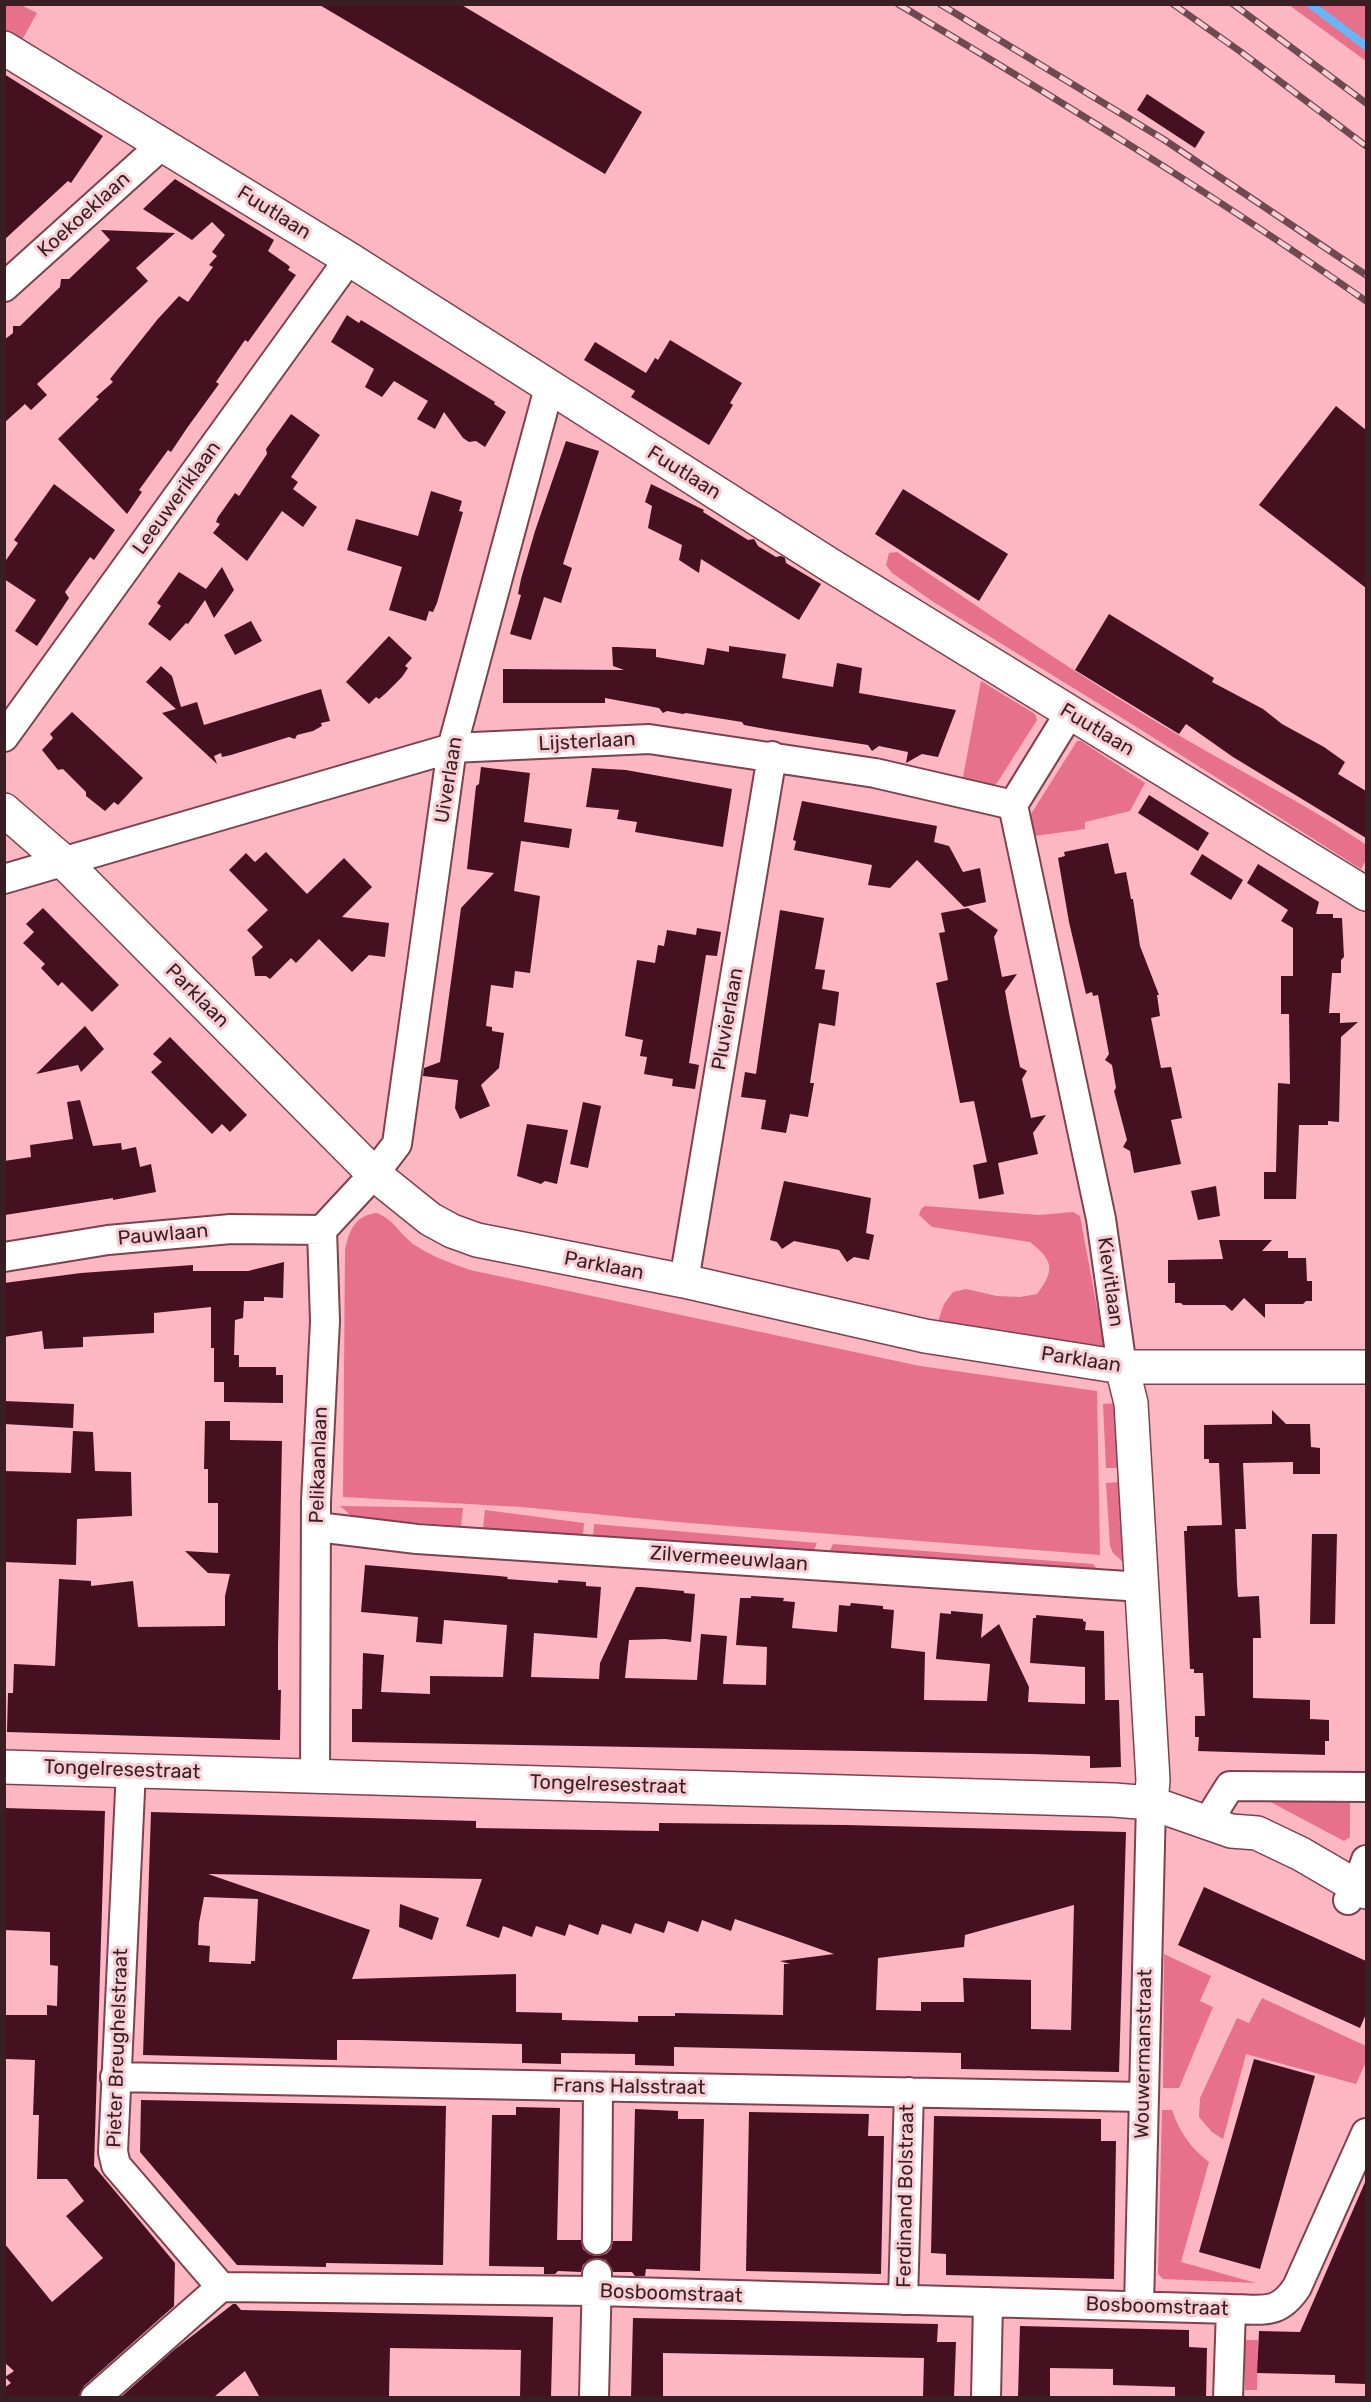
<!DOCTYPE html>
<style>
body{margin:0}
#map{position:relative;width:1371px;height:2402px;overflow:hidden;background:#fcb7c3;font-family:Rubik,sans-serif}
canvas{display:block}
.frame{position:absolute;inset:0;border:6px solid #391f24;pointer-events:none}
</style>
<div id="map">
<canvas width="1371" height="2402"></canvas>
<div class="frame"></div>
</div>
<script>
const ctx = document.querySelector('canvas').getContext('2d');
ctx.lineJoin = 'round';
function paint(path, color) {
  ctx.fillStyle = color;
  ctx.fill(path, 'evenodd');
}
function stroke(path, color, width, dash) {
  ctx.strokeStyle = color;
  ctx.lineWidth = width;
  ctx.lineCap = dash ? 'butt' : 'round';
  ctx.setLineDash(dash || []);
  ctx.stroke(path);
}
function label(font, color, halo, rows, align = 'center') {
  ctx.font = font + ' Rubik,sans-serif';
  ctx.lineWidth = 6;
  ctx.setLineDash([]);
  ctx.textBaseline = 'middle';
  ctx.strokeStyle = halo;
  ctx.fillStyle = color;
  for (const [text, x, y, turn = 0] of rows) {
    ctx.save();
    ctx.translate(x, y);
    ctx.rotate((+turn || 0) * Math.PI / 180);
    ctx.textAlign = isNaN(turn) ? turn : align;
    if (halo) ctx.strokeText(text, 0, 0);
    ctx.fillText(text, 0, 0);
    ctx.restore();
  }
}
paint(new Path2D(`
 M 4,5 L 21,5 L 37,13 L 22,40 L 5,30 Z
 M 1289,5 L 1366,5 L 1366,61 Z
 M 897,552 C 990,615 1083,679 1180,736 C 1241,772 1304,803 1362,842 L 1366,845 L 1366,860 L 1361,869 L 1135,726 L 932,601 L 892,573 L 886,565 L 889,553 Z
 M 981,681 L 1035,714 L 1037,720 L 997,783 L 991,787 L 962,782 Z
 M 1077,741 L 1081,741 L 1145,783 L 1130,811 L 1085,822 L 1085,829 L 1035,836 L 1031,814 Z
 M 925,1206 L 1039,1215 L 1073,1212 L 1080,1216 L 1105,1351 L 937,1324 L 944,1304 L 953,1292 L 966,1289 L 997,1296 L 1020,1297 L 1037,1294 C 1055,1270 1054,1261 1030,1242 L 932,1227 L 919,1215 L 921,1209 Z
 M 377,1213 C 393,1219 400,1234 413,1244 C 431,1256 450,1263 470,1270 L 920,1366 L 1097,1391 L 1100,1555 L 677,1522 L 522,1507 L 343,1497 L 345,1250 C 349,1231 355,1215 377,1213 Z
 M 1117,1403 L 1120,1468 L 1106,1468 L 1103,1404 Z
 M 1121,1482 L 1125,1558 L 1123,1562 L 1113,1553 L 1110,1546 L 1106,1483 Z
 M 340,1506 L 463,1508 L 461,1526 L 354,1518 Z
 M 485,1510 L 584,1523 L 583,1536 L 483,1529 Z
 M 594,1524 L 817,1543 L 812,1554 L 593,1538 Z
 M 833,1544 L 1093,1564 L 1103,1577 L 828,1555 Z
 M 1263,1798 L 1350,1803 L 1350,1837 L 1344,1841 Z
 M 1164,1954 L 1211,1976 L 1200,2001 L 1213,2007 L 1179,2088 L 1163,2088 Z
 M 1262,1998 L 1366,2046 L 1366,2062 L 1356,2084 L 1246,2054 L 1223,2139 L 1212,2132 L 1199,2117 L 1200,2098 L 1237,2018 L 1249,2023 Z
 M 1162,2110 L 1172,2110 C 1180,2133 1190,2147 1209,2162 L 1181,2262 L 1256,2283 L 1163,2279 L 1158,2274 Z
 M 1245,2340 L 1258,2340 L 1257,2390 L 1245,2390 Z`), '#e7708b');
stroke(new Path2D(`
 M 1310,4 L 1366,46`), '#6ab5f9', 8);
paint(new Path2D(`
 M 318,4 L 460,4 L 642,112 L 605,174 Z
 M 4,74 L 103,136 L 71,183 L 68,181 L 4,240 Z
 M 1147,94 L 1205,132 L 1195,148 L 1137,110 Z
 M 175,179 L 274,240 L 268,251 L 288,265 L 290,267 L 288,270 L 296,275 L 248,342 L 245,340 L 216,382 L 219,384 L 187,428 L 171,452 L 168,450 L 139,490 L 142,492 L 127,514 L 58,439 L 99,399 L 96,397 L 113,382 L 110,379 L 157,320 L 179,296 L 188,302 L 213,267 L 209,265 L 217,256 L 212,252 L 225,235 L 212,222 L 192,240 L 143,209 Z
 M 101,230 L 175,233 L 136,268 L 148,281 L 37,384 L 47,395 L 31,410 L 25,404 L 4,423 L 4,340 L 13,333 L 13,326 L 20,326 L 60,287 L 61,279 L 69,279 L 110,240 Z
 M 347,315 L 359,323 L 361,320 L 495,402 L 494,404 L 506,412 L 485,447 L 476,441 L 469,442 L 463,438 L 444,412 L 435,429 L 417,419 L 428,401 L 394,381 L 382,397 L 365,387 L 374,369 L 331,342 Z
 M 670,340 L 742,383 L 730,403 L 733,405 L 709,445 L 631,397 L 635,391 L 584,360 L 595,342 L 646,373 L 655,358 L 658,360 Z
 M 1336,406 L 1366,430 L 1366,588 L 1259,505 Z
 M 291,414 L 320,435 L 291,477 L 298,482 L 293,489 L 317,507 L 303,527 L 282,511 L 247,561 L 213,533 L 220,524 L 216,522 L 218,517 L 235,493 L 239,496 L 267,454 L 266,449 Z
 M 566,441 L 599,451 L 563,564 L 572,568 L 561,603 L 544,597 L 531,640 L 510,634 L 521,595 L 518,594 L 521,579 L 535,531 Z
 M 54,484 L 115,530 L 94,560 L 90,557 L 65,592 L 69,598 L 37,646 L 15,631 L 36,600 L 4,579 L 4,563 L 18,543 L 14,540 Z
 M 651,484 L 704,510 L 703,512 L 748,540 L 754,539 L 758,546 L 776,557 L 781,556 L 785,558 L 786,563 L 821,584 L 799,620 L 701,559 L 699,573 L 679,560 L 682,545 L 648,528 L 652,506 L 645,502 Z
 M 903,489 L 1008,554 L 979,601 L 875,534 Z
 M 431,491 L 462,501 L 459,511 L 463,512 L 437,603 L 433,612 L 429,611 L 426,621 L 389,610 L 402,567 L 347,550 L 356,519 L 418,536 Z
 M 222,567 L 234,590 L 214,618 L 205,600 L 188,624 L 186,623 L 170,641 L 148,624 L 161,606 L 157,603 L 179,572 L 206,589 Z
 M 1109,614 L 1214,678 L 1212,682 L 1263,709 L 1282,724 L 1324,747 L 1345,762 L 1338,774 L 1366,791 L 1366,838 L 1233,757 L 1186,724 L 1179,734 L 1075,670 Z
 M 251,621 L 262,641 L 235,655 L 224,635 Z
 M 389,636 L 412,658 L 405,666 L 408,668 L 402,677 L 386,693 L 379,699 L 376,697 L 369,704 L 346,682 Z
 M 729,646 L 786,654 L 782,678 L 833,687 L 837,663 L 862,668 L 859,693 L 956,710 L 938,757 L 922,754 L 906,763 L 908,752 L 879,746 L 872,751 L 868,745 L 771,730 L 744,725 L 742,722 L 686,713 L 683,714 L 667,711 L 663,713 L 659,708 L 605,698 L 605,703 L 503,703 L 503,669 L 624,670 L 613,666 L 612,647 L 619,647 L 656,649 L 656,657 L 704,665 L 707,648 L 729,652 Z
 M 161,666 L 172,676 L 181,707 L 197,702 L 204,725 L 321,689 L 330,721 L 321,723 L 322,726 L 313,731 L 297,735 L 295,739 L 289,737 L 231,755 L 222,757 L 221,753 L 214,756 L 217,764 L 162,713 L 176,709 L 146,682 Z
 M 72,712 L 143,778 L 118,805 L 114,802 L 105,811 L 86,796 L 86,792 L 63,769 L 58,770 L 42,750 L 53,738 L 50,734 Z
 M 481,767 L 530,773 L 524,822 L 572,829 L 569,848 L 521,841 L 514,891 L 540,896 L 530,973 L 515,971 L 513,988 L 491,985 L 486,1026 L 492,1027 L 492,1031 L 504,1033 L 499,1068 L 481,1085 L 490,1106 L 460,1119 L 455,1108 L 458,1080 L 423,1076 L 424,1068 L 440,1062 L 461,908 L 494,873 L 467,869 L 476,786 L 479,784 Z
 M 592,768 L 626,770 L 732,789 L 723,847 L 635,832 L 637,822 L 617,819 L 619,810 L 586,807 Z
 M 1149,795 L 1209,833 L 1198,851 L 1138,813 Z
 M 802,801 L 937,826 L 934,842 L 949,846 L 963,872 L 980,868 L 986,902 L 964,907 L 917,860 L 890,888 L 868,885 L 872,865 L 794,850 L 796,841 L 793,840 Z
 M 1108,843 L 1115,874 L 1126,872 L 1131,899 L 1133,899 L 1140,946 L 1159,995 L 1157,995 L 1160,1016 L 1151,1018 L 1161,1068 L 1171,1067 L 1182,1118 L 1171,1120 L 1181,1164 L 1134,1173 L 1130,1151 L 1123,1147 L 1127,1140 L 1114,1091 L 1116,1088 L 1112,1065 L 1105,1060 L 1109,1054 L 1098,995 L 1093,996 L 1092,992 L 1086,994 L 1069,922 L 1058,858 L 1065,856 L 1064,852 Z
 M 266,852 L 307,894 L 344,858 L 372,887 L 342,917 L 389,923 L 385,957 L 369,955 L 352,972 L 319,939 L 296,963 L 291,958 L 270,979 L 266,976 L 255,976 L 252,957 L 263,947 L 247,930 L 268,910 L 229,870 L 246,853 L 255,862 Z
 M 1202,854 L 1243,880 L 1231,900 L 1190,874 Z
 M 1258,864 L 1319,902 L 1316,914 L 1333,914 L 1333,918 L 1342,918 L 1344,957 L 1341,960 L 1341,973 L 1332,973 L 1329,1013 L 1340,1013 L 1340,1023 L 1358,1022 L 1341,1037 L 1339,1122 L 1328,1121 L 1328,1125 L 1299,1125 L 1296,1199 L 1264,1199 L 1264,1172 L 1276,1172 L 1278,1083 L 1290,1084 L 1289,1014 L 1281,1014 L 1281,976 L 1293,976 L 1293,928 L 1281,921 L 1288,910 L 1247,883 Z
 M 43,908 L 119,985 L 92,1012 L 62,982 L 58,986 L 41,968 L 45,964 L 23,943 L 34,932 L 26,924 Z
 M 968,908 L 998,930 L 994,937 L 1002,977 L 1017,974 L 1005,991 L 1009,1013 L 1020,1067 L 1027,1071 L 1022,1079 L 1031,1118 L 1046,1115 L 1033,1133 L 1038,1154 L 998,1163 L 1004,1194 L 979,1199 L 973,1165 L 987,1162 L 974,1101 L 960,1103 L 936,983 L 948,980 L 939,933 L 945,932 L 941,913 Z
 M 780,910 L 824,918 L 815,969 L 825,970 L 822,989 L 839,992 L 835,1026 L 819,1023 L 810,1083 L 814,1083 L 808,1117 L 790,1114 L 786,1133 L 761,1129 L 766,1100 L 741,1097 L 745,1072 L 756,1074 Z
 M 697,928 L 721,932 L 717,956 L 706,955 L 689,1063 L 699,1065 L 695,1089 L 672,1086 L 673,1079 L 644,1074 L 647,1057 L 640,1056 L 643,1040 L 625,1036 L 637,960 L 655,963 L 658,945 L 664,946 L 667,930 L 696,935 Z
 M 85,1026 L 104,1049 L 81,1072 L 78,1065 L 36,1074 Z
 M 170,1037 L 247,1115 L 230,1132 L 222,1124 L 212,1134 L 151,1072 L 162,1062 L 153,1054 Z
 M 80,1100 L 93,1146 L 121,1143 L 122,1150 L 136,1147 L 140,1167 L 151,1164 L 156,1192 L 113,1200 L 113,1198 L 5,1215 L 4,1161 L 31,1157 L 30,1145 L 73,1139 L 67,1102 Z
 M 583,1102 L 601,1106 L 588,1168 L 570,1164 Z
 M 527,1124 L 568,1130 L 557,1184 L 545,1181 L 541,1184 L 517,1176 Z
 M 784,1181 L 871,1198 L 866,1233 L 874,1235 L 869,1260 L 854,1257 L 847,1262 L 839,1250 L 794,1241 L 782,1249 L 777,1242 L 770,1240 Z
 M 1216,1186 L 1220,1216 L 1198,1220 L 1191,1191 Z
 M 1219,1240 L 1272,1240 L 1262,1251 L 1288,1251 L 1288,1258 L 1306,1258 L 1307,1281 L 1312,1281 L 1312,1301 L 1306,1301 L 1303,1304 L 1265,1304 L 1265,1318 L 1244,1298 L 1232,1311 L 1225,1305 L 1183,1305 L 1181,1303 L 1175,1303 L 1175,1283 L 1168,1283 L 1168,1260 L 1223,1259 Z
 M 284,1262 L 283,1298 L 264,1297 L 264,1301 L 244,1301 L 243,1318 L 235,1320 L 234,1355 L 239,1355 L 239,1367 L 276,1367 L 276,1375 L 283,1375 L 283,1403 L 224,1402 L 224,1382 L 214,1382 L 214,1348 L 211,1348 L 211,1307 L 154,1313 L 154,1333 L 83,1337 L 83,1347 L 44,1349 L 42,1331 L 4,1337 L 4,1283 L 81,1273 L 193,1265 L 193,1271 L 248,1271 Z
 M 4,1401 L 74,1404 L 73,1428 L 4,1424 Z
 M 1272,1410 L 1286,1424 L 1310,1424 L 1311,1447 L 1320,1448 L 1320,1474 L 1293,1474 L 1293,1462 L 1243,1463 L 1246,1529 L 1235,1529 L 1237,1584 L 1238,1597 L 1259,1596 L 1261,1638 L 1253,1638 L 1253,1698 L 1310,1700 L 1310,1719 L 1329,1720 L 1329,1741 L 1325,1741 L 1325,1755 L 1198,1751 L 1199,1737 L 1195,1737 L 1195,1716 L 1205,1716 L 1203,1673 L 1194,1673 L 1194,1669 L 1190,1669 L 1184,1531 L 1187,1531 L 1187,1526 L 1222,1525 L 1219,1463 L 1209,1463 L 1209,1459 L 1204,1459 L 1204,1425 L 1272,1424 Z
 M 205,1421 L 230,1421 L 230,1440 L 282,1441 L 278,1646 L 278,1690 L 281,1690 L 280,1740 L 7,1732 L 8,1693 L 13,1693 L 14,1664 L 55,1666 L 59,1579 L 91,1581 L 91,1586 L 133,1581 L 138,1627 L 225,1626 L 225,1596 L 230,1574 L 208,1573 L 185,1551 L 218,1553 L 218,1503 L 208,1503 L 208,1469 L 204,1469 Z
 M 73,1431 L 93,1432 L 95,1471 L 131,1472 L 132,1516 L 77,1519 L 76,1565 L 4,1562 L 4,1471 L 71,1473 Z
 M 1312,1534 L 1337,1534 L 1335,1624 L 1310,1624 Z
 M 365,1565 L 499,1576 L 508,1577 L 507,1579 L 558,1583 L 558,1580 L 586,1582 L 586,1586 L 601,1587 L 597,1638 L 534,1633 L 531,1677 L 599,1679 L 600,1663 L 636,1587 L 642,1587 L 684,1591 L 684,1593 L 695,1594 L 691,1642 L 665,1639 L 629,1640 L 625,1678 L 697,1680 L 701,1634 L 727,1636 L 723,1684 L 766,1685 L 767,1647 L 736,1645 L 740,1598 L 751,1598 L 751,1596 L 784,1598 L 783,1601 L 795,1602 L 792,1628 L 837,1632 L 839,1605 L 850,1606 L 851,1603 L 883,1606 L 883,1609 L 894,1610 L 891,1648 L 925,1652 L 924,1700 L 987,1701 L 990,1664 L 936,1659 L 940,1613 L 951,1614 L 951,1611 L 983,1614 L 981,1638 L 999,1624 L 1029,1687 L 1028,1702 L 1085,1704 L 1085,1667 L 1030,1663 L 1033,1618 L 1036,1618 L 1036,1615 L 1083,1619 L 1083,1621 L 1086,1622 L 1085,1630 L 1104,1631 L 1105,1700 L 1119,1700 L 1121,1767 L 1090,1768 L 1090,1756 L 1032,1754 L 352,1742 L 352,1709 L 362,1709 L 363,1653 L 384,1655 L 381,1692 L 430,1694 L 430,1676 L 503,1677 L 507,1625 L 444,1620 L 442,1644 L 416,1642 L 418,1617 L 361,1612 Z
 M 4,1808 L 105,1811 L 94,2166 L 175,2263 L 174,2306 L 84,2386 L 79,2397 L 4,2397 L 4,2388 L 11,2383 L 5,2377 L 14,2371 L 4,2362 L 4,2243 L 52,2302 L 103,2258 L 66,2216 L 84,2201 L 67,2179 L 37,2179 L 39,2115 L 33,2115 L 35,2060 L 6,2059 L 4,2015 L 47,2015 L 47,2005 L 57,2006 L 58,1966 L 50,1965 L 50,1932 L 4,1930 Z
 M 151,1812 L 476,1821 L 476,1828 L 659,1831 L 659,1823 L 846,1825 L 1126,1832 L 1119,2072 L 961,2069 L 961,2053 L 674,2047 L 674,2066 L 635,2065 L 635,2054 L 561,2053 L 561,2064 L 522,2063 L 522,2044 L 360,2040 L 337,2040 L 337,2060 L 143,2055 ZM 208,1874 L 482,1879 L 466,1926 L 499,1938 L 503,1926 L 532,1937 L 536,1926 L 565,1936 L 569,1924 L 598,1935 L 602,1924 L 631,1934 L 635,1923 L 664,1933 L 668,1921 L 698,1932 L 702,1920 L 731,1931 L 735,1919 L 834,1954 L 780,1961 L 790,1964 L 784,1964 L 783,2015 L 675,2013 L 675,2016 L 638,2016 L 638,2022 L 562,2020 L 562,2013 L 516,2012 L 516,1974 L 352,1979 L 370,1930 ZM 204,1897 L 258,1899 L 255,1961 L 251,1961 L 251,1964 L 209,1962 L 210,1946 L 198,1945 L 199,1923 ZM 1074,1905 L 1071,2030 L 1031,2029 L 1031,1980 L 963,1978 L 964,2002 L 921,2002 L 921,2011 L 876,2010 L 878,1958 L 964,1947 L 965,1935 Z
 M 1204,1887 L 1366,1961 L 1366,2014 L 1360,2028 L 1178,1945 Z
 M 400,1904 L 439,1918 L 432,1940 L 399,1927 Z
 M 1254,2059 L 1315,2076 L 1260,2269 L 1199,2252 Z
 M 141,2100 L 446,2106 L 443,2265 L 326,2263 L 326,2267 L 237,2265 L 140,2152 Z
 M 516,2107 L 560,2108 L 557,2240 L 581,2240 L 583,2249 L 589,2254 L 596,2256 L 606,2254 L 611,2249 L 613,2241 L 632,2241 L 635,2109 L 678,2111 L 678,2119 L 704,2119 L 700,2271 L 646,2269 L 645,2276 L 635,2276 L 632,2272 L 613,2272 L 606,2260 L 597,2258 L 589,2260 L 583,2265 L 581,2272 L 558,2271 L 555,2274 L 544,2274 L 544,2267 L 489,2266 L 492,2115 L 516,2115 Z
 M 749,2112 L 869,2114 L 868,2136 L 884,2136 L 881,2274 L 746,2271 Z
 M 934,2116 L 1101,2119 L 1101,2141 L 1116,2141 L 1114,2279 L 946,2275 L 946,2254 L 931,2253 Z
 M 1366,2180 L 1366,2384 L 1335,2383 L 1335,2375 L 1257,2373 L 1259,2331 L 1300,2332 Z
 M 233,2304 L 236,2304 L 241,2310 L 553,2317 L 551,2397 L 520,2397 L 521,2350 L 390,2348 L 389,2397 L 259,2396 L 245,2371 L 214,2397 L 121,2397 L 174,2350 Z
 M 633,2318 L 938,2324 L 937,2342 L 956,2342 L 954,2397 L 923,2397 L 924,2358 L 663,2353 L 663,2397 L 631,2397 Z
 M 1020,2326 L 1189,2330 L 1189,2347 L 1207,2348 L 1206,2397 L 1175,2397 L 1175,2387 L 1113,2385 L 1113,2369 L 1050,2368 L 1050,2397 L 1018,2397 Z`), '#45101f');
const street = new Path2D(`
 M 4,287 L 163,144
 M 4,737 L 349,259
 M 1013,805 L 1101,1219 L 1122,1367
 M 1013,805 L 1069,714
 M 4,879 L 452,748 L 649,739 L 875,773 L 1013,805
 M 4,1257 L 108,1240 L 231,1229 L 322,1230
 M 684,1281 L 772,756
 M 317,1527 L 417,1539 L 1142,1587
 M 131,1770 L 113,2152 L 116,2165 L 221,2287
 M 315,1776 L 316,1501 L 325,1321 L 322,1230 L 374,1174 L 397,1144 L 452,748 L 549,388
 M 1208,1821 L 1230,1786 L 1366,1787
 M 1348,1900 L 1357,1886 L 1366,1860
 M 115,2077 L 1143,2097
 M 597,2240 L 598,2087
 M 903,2300 L 909,2092
 M 1139,2306 L 1151,1803
 M 95,2398 L 221,2287 L 596,2291 L 1231,2309 C 1263,2309 1278,2316 1297,2287 L 1366,2133
 M 594,2398 L 597,2274
 M 986,2398 L 988,2302
 M 1228,2398 L 1231,2309`);
const secondary = new Path2D(`
 M 4,48 L 349,259 L 830,565 L 1366,894
 M 4,810 L 64,862 L 374,1174 L 430,1219 L 452,1231 L 477,1240 L 684,1281 L 925,1336 L 1122,1367 L 1366,1367
 M 1122,1367 L 1131,1403 L 1153,1780 L 1151,1803
 M 4,1767 L 1114,1800 L 1151,1803 L 1231,1831 L 1257,1833 L 1301,1854 L 1366,1892`);
stroke(street, '#7d424e', 32);
stroke(secondary, '#7d424e', 36);
stroke(street, '#fff', 28);
stroke(secondary, '#fff', 33);
const rail = new Path2D(`
 M 898,4 C 1057,99 1215,195 1366,301
 M 940,4 L 1163,139 L 1366,275
 M 1173,4 L 1241,52 L 1366,146
 M 1233,4 L 1366,103`);
stroke(rail, '#6e4950', 7);
stroke(rail, '#f8cdd4', 4.5, [14]);
label('20px', '#391f24', '#f8cdd4', [
 ["Fuutlaan",274,213,32],
 ["Koekoeklaan",84,215,-42],
 ["Fuutlaan",684,473,32],
 ["Leeuweriklaan",177,498,-54],
 ["Fuutlaan",1097,730,31],
 ["Lijsterlaan",587,742,-3],
 ["Uiverlaan",449,780,-81],
 ["Parklaan",197,996,45],
 ["Pluvierlaan",728,1019,-80],
 ["Pauwlaan",163,1235,-5],
 ["Parklaan",604,1266,11],
 ["Kievitlaan",1110,1282,82],
 ["Parklaan",1081,1360,9],
 ["Pelikaanlaan",319,1465,-88],
 ["Zilvermeeuwlaan",729,1559,4],
 ["Tongelresestraat",122,1770,2],
 ["Tongelresestraat",608,1785,2],
 ["Pieter Breughelstraat",118,2048,-88],
 ["Wouwermanstraat",1144,2054,-89],
 ["Frans Halsstraat",629,2087,1],
 ["Ferdinand Bolstraat",906,2196,-89],
 ["Bosboomstraat",671,2294,2],
 ["Bosboomstraat",1157,2307,2]
]);
</script>
